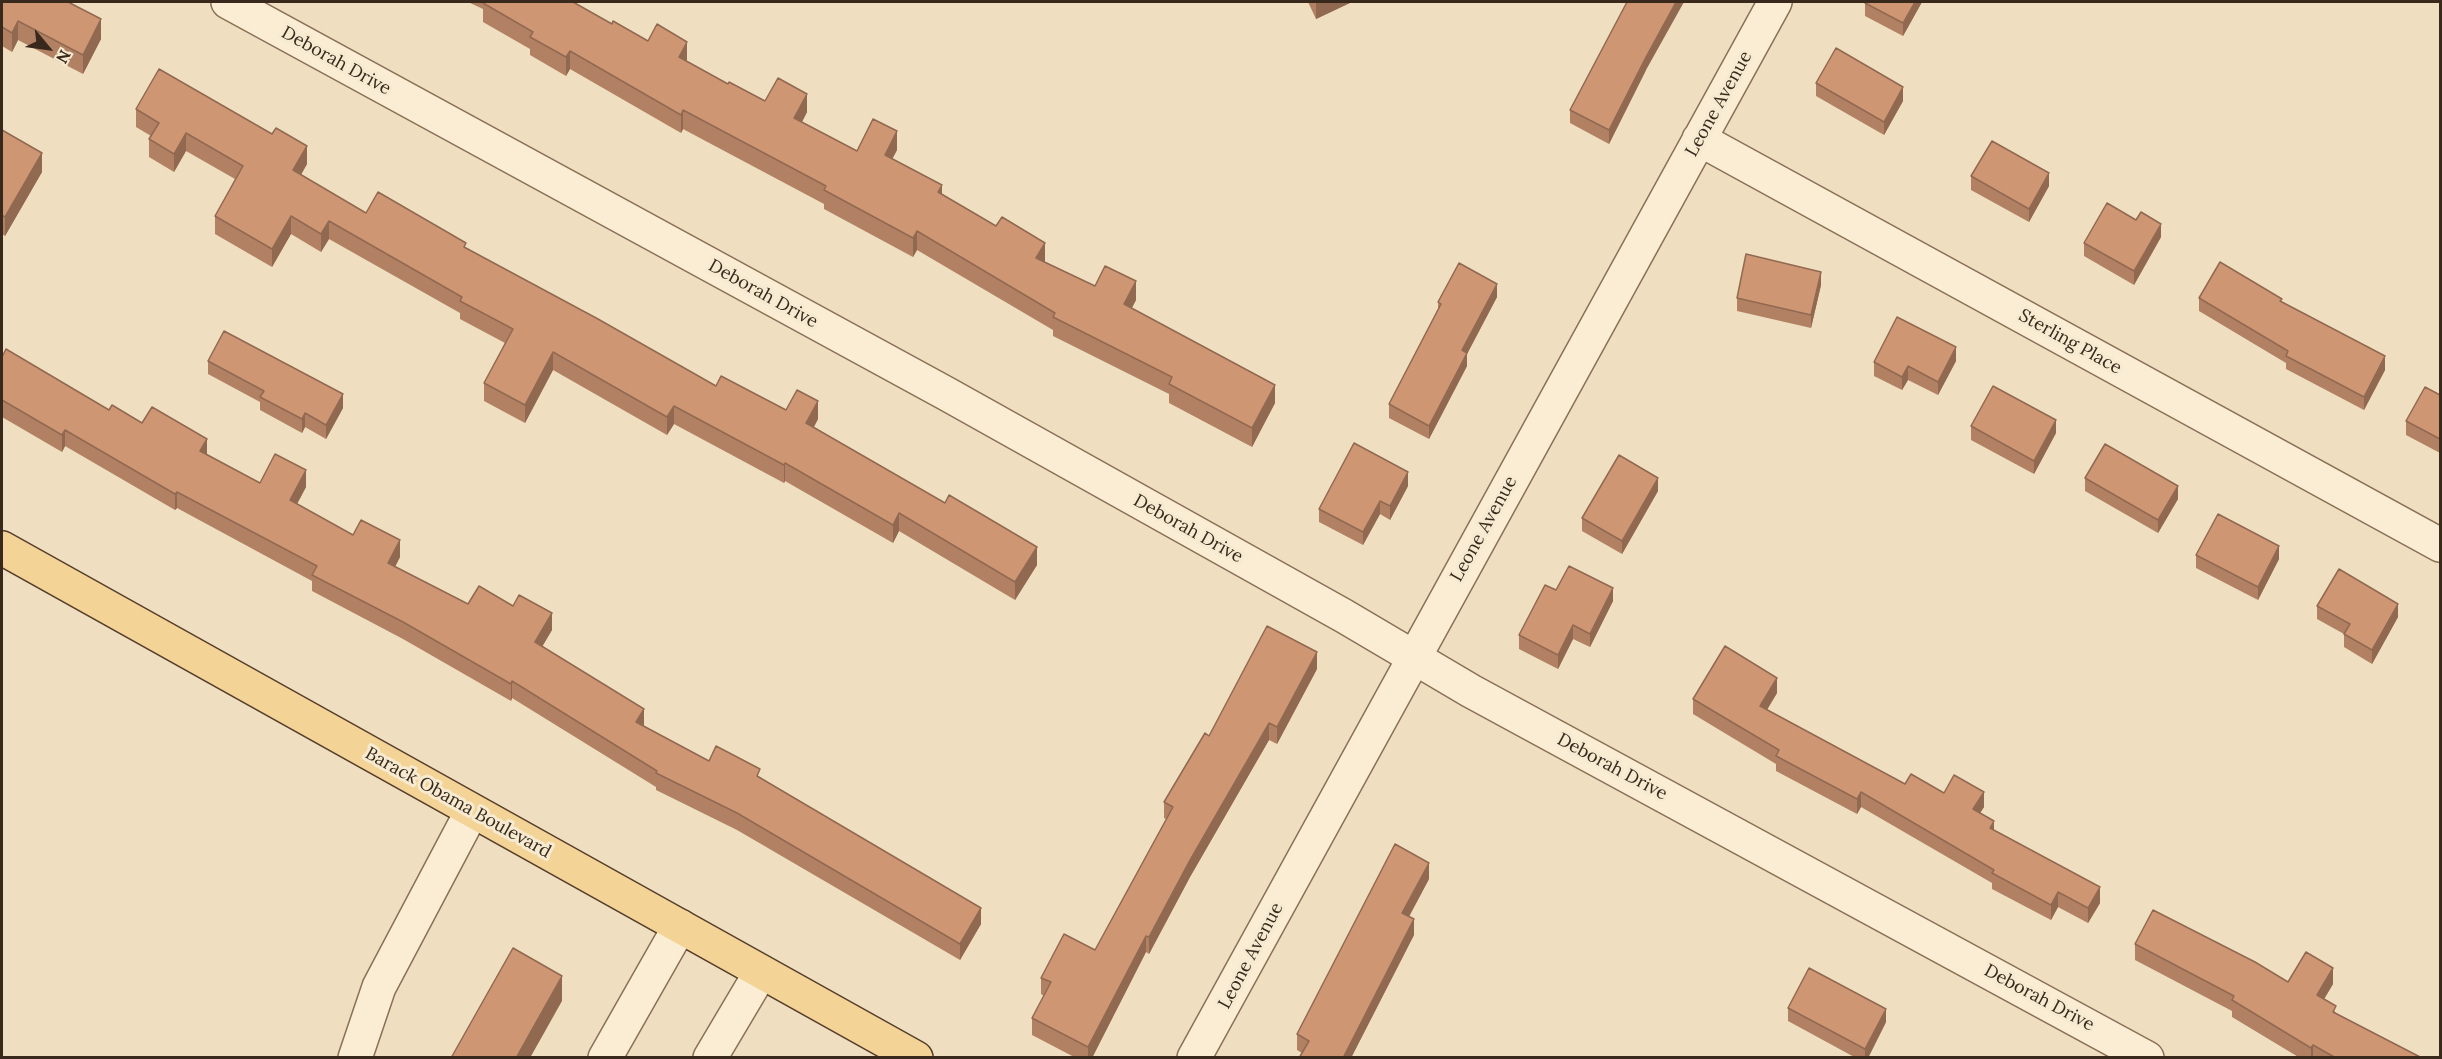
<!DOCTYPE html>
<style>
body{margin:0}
#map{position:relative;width:2442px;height:1059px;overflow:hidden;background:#efdfc0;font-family:Lora,serif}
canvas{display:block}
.frame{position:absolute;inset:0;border:3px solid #38291c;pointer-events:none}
.north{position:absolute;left:18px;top:18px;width:60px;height:60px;-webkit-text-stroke:4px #f6ead0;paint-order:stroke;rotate:119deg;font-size:16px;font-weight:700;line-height:24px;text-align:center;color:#38291c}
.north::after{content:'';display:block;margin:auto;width:21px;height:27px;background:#38291c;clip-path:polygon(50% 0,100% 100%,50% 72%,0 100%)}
</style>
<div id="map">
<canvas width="2442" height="1059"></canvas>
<div class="frame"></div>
<div class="north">N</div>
</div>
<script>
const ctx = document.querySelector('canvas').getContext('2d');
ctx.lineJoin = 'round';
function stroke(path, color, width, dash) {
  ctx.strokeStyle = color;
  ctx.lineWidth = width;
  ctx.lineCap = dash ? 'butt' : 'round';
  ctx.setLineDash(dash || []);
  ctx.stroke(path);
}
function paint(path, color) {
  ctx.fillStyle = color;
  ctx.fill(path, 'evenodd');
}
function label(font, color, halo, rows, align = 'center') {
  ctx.font = font + ' Lora,serif';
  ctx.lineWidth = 6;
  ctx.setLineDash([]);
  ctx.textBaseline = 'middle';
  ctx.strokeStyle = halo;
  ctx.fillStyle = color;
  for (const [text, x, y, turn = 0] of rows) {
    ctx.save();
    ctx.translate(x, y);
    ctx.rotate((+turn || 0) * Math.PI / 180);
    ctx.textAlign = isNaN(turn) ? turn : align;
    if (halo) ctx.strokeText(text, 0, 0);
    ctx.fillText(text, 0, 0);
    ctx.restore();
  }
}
const minor = new Path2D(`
 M 228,2 L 947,394 L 1344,616 L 1471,691 L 2147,1058
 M 1699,139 L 2440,545
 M 355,1058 L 379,987 L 472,811
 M 605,1058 L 680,926
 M 710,1058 L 761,972
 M 1194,1058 L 1775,2`);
const major = new Path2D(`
 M 2,548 L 916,1058`);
stroke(minor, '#897057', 36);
stroke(major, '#563e2c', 36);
stroke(minor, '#faedd3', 33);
stroke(major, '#f4d396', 33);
paint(new Path2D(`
 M 2,2 L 101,39 L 83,74 L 18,40 L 12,52 L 2,46 Z
 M 468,2 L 573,2 L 612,24 L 687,60 L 687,61 L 728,84 L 765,101 L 807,112 L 802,122 L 857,151 L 897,150 L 892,159 L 942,194 L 1045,262 L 1095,286 L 1136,300 L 1132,308 L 1275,403 L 1252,447 L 1169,403 L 1169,394 L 1053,336 L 1053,330 L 917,250 L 913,257 L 824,209 L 824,204 L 683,129 L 681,133 L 570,69 L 566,76 L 530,55 L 530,49 L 483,22 L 483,9 Z
 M 1308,2 L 1352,2 L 1316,19 Z
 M 1922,2 L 1903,36 L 1865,16 L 1865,3 Z
 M 1646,70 L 1609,144 L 1570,123 L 1570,110 Z
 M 1816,83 L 1903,101 L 1884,135 L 1816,96 Z
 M 136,109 L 307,164 L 301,175 L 366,213 L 466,249 L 716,386 L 786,410 L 818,419 L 814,427 L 1037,565 L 1015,600 L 899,531 L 893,543 L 785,481 L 784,483 L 674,424 L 667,435 L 553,370 L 525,423 L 484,401 L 484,383 L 505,343 L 460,319 L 460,313 L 329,239 L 321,252 L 291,234 L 272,267 L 215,234 L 215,216 L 235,179 L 186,151 L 174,172 L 149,157 L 149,139 L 151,136 L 136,127 Z
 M 2,130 L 42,172 L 5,236 L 2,234 Z
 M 1971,176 L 2049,186 L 2029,222 L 1971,190 Z
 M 2161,237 L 2134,285 L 2084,256 L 2084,243 Z
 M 1821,285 L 1811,328 L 1737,311 L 1737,298 Z
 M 1497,297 L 1467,354 L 1467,366 L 1429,439 L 1389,418 L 1389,404 L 1438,309 L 1438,302 Z
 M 2199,298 L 2282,302 L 2385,370 L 2364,410 L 2286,369 L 2286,363 L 2199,311 Z
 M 2,357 L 109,410 L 142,423 L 207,454 L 260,483 L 306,487 L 297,504 L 353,535 L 400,557 L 395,567 L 468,604 L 552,630 L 542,646 L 643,726 L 709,761 L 760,777 L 981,924 L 960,960 L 737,830 L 656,790 L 656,787 L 512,698 L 511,701 L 403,639 L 312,591 L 312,581 L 177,508 L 175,510 L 65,446 L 62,452 L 2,417 Z
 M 208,361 L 343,408 L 326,439 L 305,427 L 302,433 L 260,410 L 260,402 L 208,374 Z
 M 1956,361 L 1938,395 L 1908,380 L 1902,390 L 1874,376 L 1874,362 Z
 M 2440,395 L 2440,453 L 2406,435 L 2406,421 Z
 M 1971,426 L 2056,433 L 2034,474 L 1971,440 Z
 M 2085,478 L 2178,499 L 2158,533 L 2085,491 Z
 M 1408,486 L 1390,520 L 1380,514 L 1363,545 L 1319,522 L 1319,509 Z
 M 1658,491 L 1622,554 L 1582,531 L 1582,518 Z
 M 2196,555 L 2279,559 L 2258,600 L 2196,568 Z
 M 1556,590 L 1613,601 L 1590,647 L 1573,639 L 1558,669 L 1519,649 L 1519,635 Z
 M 2317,606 L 2398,617 L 2372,664 L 2344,647 L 2344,634 L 2317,619 Z
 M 1317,669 L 1277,744 L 1269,740 L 1190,877 L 1149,954 L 1146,952 L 1092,1058 L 1076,1058 L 1032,1035 L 1032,1018 L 1044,996 L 1041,994 L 1041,978 L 1095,950 L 1166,819 L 1164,818 L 1164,802 Z
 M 1777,693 L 1767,710 L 1905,784 L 1944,793 L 1984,807 L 1980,813 L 1994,830 L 2100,903 L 2088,923 L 2058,907 L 2051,920 L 1992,889 L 1992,883 L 1861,807 L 1857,814 L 1776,771 L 1776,764 L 1693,714 L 1693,699 Z
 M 1429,879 L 1409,917 L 1414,935 L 1351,1058 L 1299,1058 L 1302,1053 L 1297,1050 L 1297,1034 Z
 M 2135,944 L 2288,982 L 2333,984 L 2324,999 L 2336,1013 L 2422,1058 L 2300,1058 L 2232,1017 L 2232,1011 L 2135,960 Z
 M 1788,1008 L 1886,1022 L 1868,1058 L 1856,1058 L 1788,1021 Z`), '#b28164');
paint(new Path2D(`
 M 1316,2 L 1352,2 L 1316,19 Z
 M 1676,2 L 1684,2 L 1646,70 L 1609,144 L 1609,130 L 1646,57 Z
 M 1915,2 L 1922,2 L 1903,36 L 1903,23 Z
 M 101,19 L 101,39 L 83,74 L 83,55 Z
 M 18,21 L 18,40 L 12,52 L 12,33 Z
 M 687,42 L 687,60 L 679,75 L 679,57 Z
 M 570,51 L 570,69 L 566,76 L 566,57 Z
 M 1903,87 L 1903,101 L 1884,135 L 1884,122 Z
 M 807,94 L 807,112 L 794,137 L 794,118 Z
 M 683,110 L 683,129 L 681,133 L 681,115 Z
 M 897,131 L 897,150 L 885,173 L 885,155 Z
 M 186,133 L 186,151 L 174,172 L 174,154 Z
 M 307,146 L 307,164 L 293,188 L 293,170 Z
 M 42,153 L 42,172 L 5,236 L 5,217 Z
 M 2049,173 L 2049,186 L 2029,222 L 2029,209 Z
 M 942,185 L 942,204 L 938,192 Z
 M 291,216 L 291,234 L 272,267 L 272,249 Z
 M 329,221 L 329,239 L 321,252 L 321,234 Z
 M 2161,224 L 2161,237 L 2134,285 L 2134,271 Z
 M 917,231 L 917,250 L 913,257 L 913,238 Z
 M 1045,243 L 1045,262 L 1036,258 Z
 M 1821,272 L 1821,285 L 1811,328 L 1811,315 Z
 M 1136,281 L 1136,300 L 1124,322 L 1124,304 Z
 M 1497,284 L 1497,297 L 1467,354 L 1467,366 L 1429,439 L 1429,426 L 1462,350 Z
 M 1956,347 L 1956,361 L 1938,395 L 1938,382 Z
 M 553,352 L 553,370 L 525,423 L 525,405 Z
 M 2385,356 L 2385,370 L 2364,410 L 2364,397 Z
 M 1908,366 L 1908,380 L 1902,390 L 1902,377 Z
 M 1275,385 L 1275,403 L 1252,447 L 1252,428 Z
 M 343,394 L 343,408 L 326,439 L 326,425 Z
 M 818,401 L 818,419 L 806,441 L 806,423 Z
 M 674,406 L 674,424 L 667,435 L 667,417 Z
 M 305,413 L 305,427 L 302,433 L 302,419 Z
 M 2056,420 L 2056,433 L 2034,474 L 2034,461 Z
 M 65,430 L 65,446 L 62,452 L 62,435 Z
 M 207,439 L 207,456 L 200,451 Z
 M 785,463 L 785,481 L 784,483 L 784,465 Z
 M 306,470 L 306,487 L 290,517 L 290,500 Z
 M 1408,472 L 1408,486 L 1390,520 L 1390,506 Z
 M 1658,478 L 1658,491 L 1622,554 L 1622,541 Z
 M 2178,486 L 2178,499 L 2158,533 L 2158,520 Z
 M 177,492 L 177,508 L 175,510 L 175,494 Z
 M 1380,501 L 1380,514 L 1363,545 L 1363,532 Z
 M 899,513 L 899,531 L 893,543 L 893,525 Z
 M 400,540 L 400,557 L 388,580 L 388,563 Z
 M 2279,546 L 2279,559 L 2258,600 L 2258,587 Z
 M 1037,547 L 1037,565 L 1015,600 L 1015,582 Z
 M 1613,588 L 1613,601 L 1590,647 L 1590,634 Z
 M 2398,604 L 2398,617 L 2372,664 L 2372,650 Z
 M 552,613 L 552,630 L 535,659 L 535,642 Z
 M 1573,625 L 1573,639 L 1558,669 L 1558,655 Z
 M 1317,652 L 1317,669 L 1277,744 L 1277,727 Z
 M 1777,678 L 1777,693 L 1760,721 L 1760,706 Z
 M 512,681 L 512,698 L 511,701 L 511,684 Z
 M 644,709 L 644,726 L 636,739 L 636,722 Z
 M 1269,723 L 1269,740 L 1190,877 L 1149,954 L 1149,937 L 1190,860 Z
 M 1861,792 L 1861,807 L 1857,814 L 1857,799 Z
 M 1984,792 L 1984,807 L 1973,824 L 1973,809 Z
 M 1994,821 L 1994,837 L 1990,828 Z
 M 1429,863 L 1429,879 L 1402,929 L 1402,913 Z
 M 2100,887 L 2100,903 L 2088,923 L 2088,908 Z
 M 2058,892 L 2058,907 L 2051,920 L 2051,905 Z
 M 981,908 L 981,924 L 960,960 L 960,944 Z
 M 1414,919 L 1414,935 L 1351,1058 L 1343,1058 Z
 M 1146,936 L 1146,952 L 1092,1058 L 1088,1058 L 1088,1047 Z
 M 2333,968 L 2333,984 L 2317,1011 L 2317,995 Z
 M 562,976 L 562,1001 L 530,1058 L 516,1058 Z
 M 1886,1009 L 1886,1022 L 1868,1058 L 1865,1058 L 1865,1049 Z
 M 2313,1045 L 2313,1058 L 2311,1058 L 2311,1048 Z`), '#916951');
const building = new Path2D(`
 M 2,2 L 68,2 L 101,19 L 83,55 L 18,21 L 12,33 L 2,27 Z
 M 484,2 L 573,2 L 612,24 L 613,21 L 648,41 L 657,24 L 687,42 L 679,57 L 728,84 L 729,82 L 765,101 L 778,78 L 807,94 L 794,118 L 857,151 L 873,119 L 897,131 L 885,155 L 942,185 L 938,192 L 996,226 L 1002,217 L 1045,243 L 1036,258 L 1095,286 L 1105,266 L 1136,281 L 1124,304 L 1275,385 L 1252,428 L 1169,384 L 1172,377 L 1053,317 L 1055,313 L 917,231 L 913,238 L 824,190 L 826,186 L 683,110 L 681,115 L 570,51 L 566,57 L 530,37 L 533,32 L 483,3 Z
 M 1627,2 L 1676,2 L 1646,57 L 1609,130 L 1570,110 Z
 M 1865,2 L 1915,2 L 1903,23 L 1865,3 Z
 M 1836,48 L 1903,87 L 1884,122 L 1816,83 Z
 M 159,69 L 272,134 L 276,128 L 307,146 L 293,170 L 366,213 L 378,192 L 466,243 L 464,247 L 598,319 L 716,386 L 721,376 L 786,410 L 797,390 L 818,401 L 806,423 L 945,503 L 949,495 L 1037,547 L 1015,582 L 899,513 L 893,525 L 785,463 L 784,465 L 674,406 L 667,417 L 553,352 L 525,405 L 484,383 L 513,329 L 460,301 L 462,297 L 329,221 L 321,234 L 291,216 L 272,249 L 215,216 L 243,166 L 186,133 L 174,154 L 149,139 L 159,123 L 136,109 Z
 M 2,130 L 42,153 L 5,217 L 2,215 Z
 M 1992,141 L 2049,173 L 2029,209 L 1971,176 Z
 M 2107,203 L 2136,220 L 2141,212 L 2161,224 L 2134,271 L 2084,243 Z
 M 1746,254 L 1821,272 L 1811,315 L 1737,298 Z
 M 2220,262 L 2282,299 L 2280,301 L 2385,356 L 2364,397 L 2286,356 L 2288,351 L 2199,298 Z
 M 1459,263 L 1497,284 L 1462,350 L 1467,353 L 1429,426 L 1389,404 L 1441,304 L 1438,302 Z
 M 1897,317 L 1956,347 L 1938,382 L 1908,366 L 1902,377 L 1874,362 Z
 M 224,331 L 343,394 L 326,425 L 305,413 L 302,419 L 260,397 L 264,391 L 208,361 Z
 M 6,349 L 109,410 L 112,405 L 142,423 L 152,407 L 207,439 L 200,451 L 260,483 L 275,454 L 306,470 L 290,500 L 353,535 L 361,520 L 400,540 L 388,563 L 468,604 L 479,586 L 513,606 L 519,595 L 552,613 L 535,642 L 644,709 L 636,722 L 709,761 L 716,746 L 760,769 L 757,776 L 981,908 L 960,944 L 737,813 L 656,773 L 657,771 L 512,681 L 511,684 L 403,622 L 312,575 L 317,566 L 177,492 L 175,494 L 65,430 L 62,435 L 2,400 L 2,357 Z
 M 1993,386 L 2056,420 L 2034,461 L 1971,426 Z
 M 2425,387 L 2440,395 L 2440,439 L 2406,421 Z
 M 1354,443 L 1408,472 L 1390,506 L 1380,501 L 1363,532 L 1319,509 Z
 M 2105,444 L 2178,486 L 2158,520 L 2085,478 Z
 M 1619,455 L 1658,478 L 1622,541 L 1582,518 Z
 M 2218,514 L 2279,546 L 2258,587 L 2196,555 Z
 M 1569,566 L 1613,588 L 1590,634 L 1573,625 L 1558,655 L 1519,635 L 1545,585 L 1556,590 Z
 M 2339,569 L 2398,604 L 2372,650 L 2344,634 L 2350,624 L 2317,606 Z
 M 1267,626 L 1317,652 L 1277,727 L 1269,723 L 1190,860 L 1149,937 L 1146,936 L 1088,1047 L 1032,1018 L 1051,982 L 1041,978 L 1064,934 L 1095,950 L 1173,807 L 1164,802 L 1205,733 L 1209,736 Z
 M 1725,646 L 1777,678 L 1760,706 L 1905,784 L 1911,774 L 1944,793 L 1954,775 L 1984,792 L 1973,809 L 1994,821 L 1990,828 L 2100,887 L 2088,908 L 2058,892 L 2051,905 L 1992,873 L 1994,870 L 1861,792 L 1857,799 L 1776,756 L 1779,750 L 1693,699 Z
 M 1395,844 L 1429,863 L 1402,913 L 1414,919 L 1343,1058 L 1299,1058 L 1309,1041 L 1297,1034 Z
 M 2153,910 L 2255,962 L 2288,982 L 2306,952 L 2333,968 L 2317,995 L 2336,1006 L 2333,1012 L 2422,1058 L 2336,1058 L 2313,1045 L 2311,1048 L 2232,1000 L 2234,996 L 2135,944 Z
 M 513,948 L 562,976 L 516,1058 L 451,1058 Z
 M 1809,968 L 1886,1009 L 1865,1049 L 1788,1008 Z`);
paint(building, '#cf9674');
stroke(building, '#916951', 1.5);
label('18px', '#38291c', '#f6ead0', [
 ["Deborah Drive",336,61,29],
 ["Leone Avenue",1719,104,-61],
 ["Deborah Drive",763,294,29],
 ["Sterling Place",2070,342,29],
 ["Deborah Drive",1188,529,29],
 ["Leone Avenue",1484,529,-61],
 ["Deborah Drive",1612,767,28],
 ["Barack Obama Boulevard",458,803,29],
 ["Leone Avenue",1251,956,-62],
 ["Deborah Drive",2039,998,28]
]);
</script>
